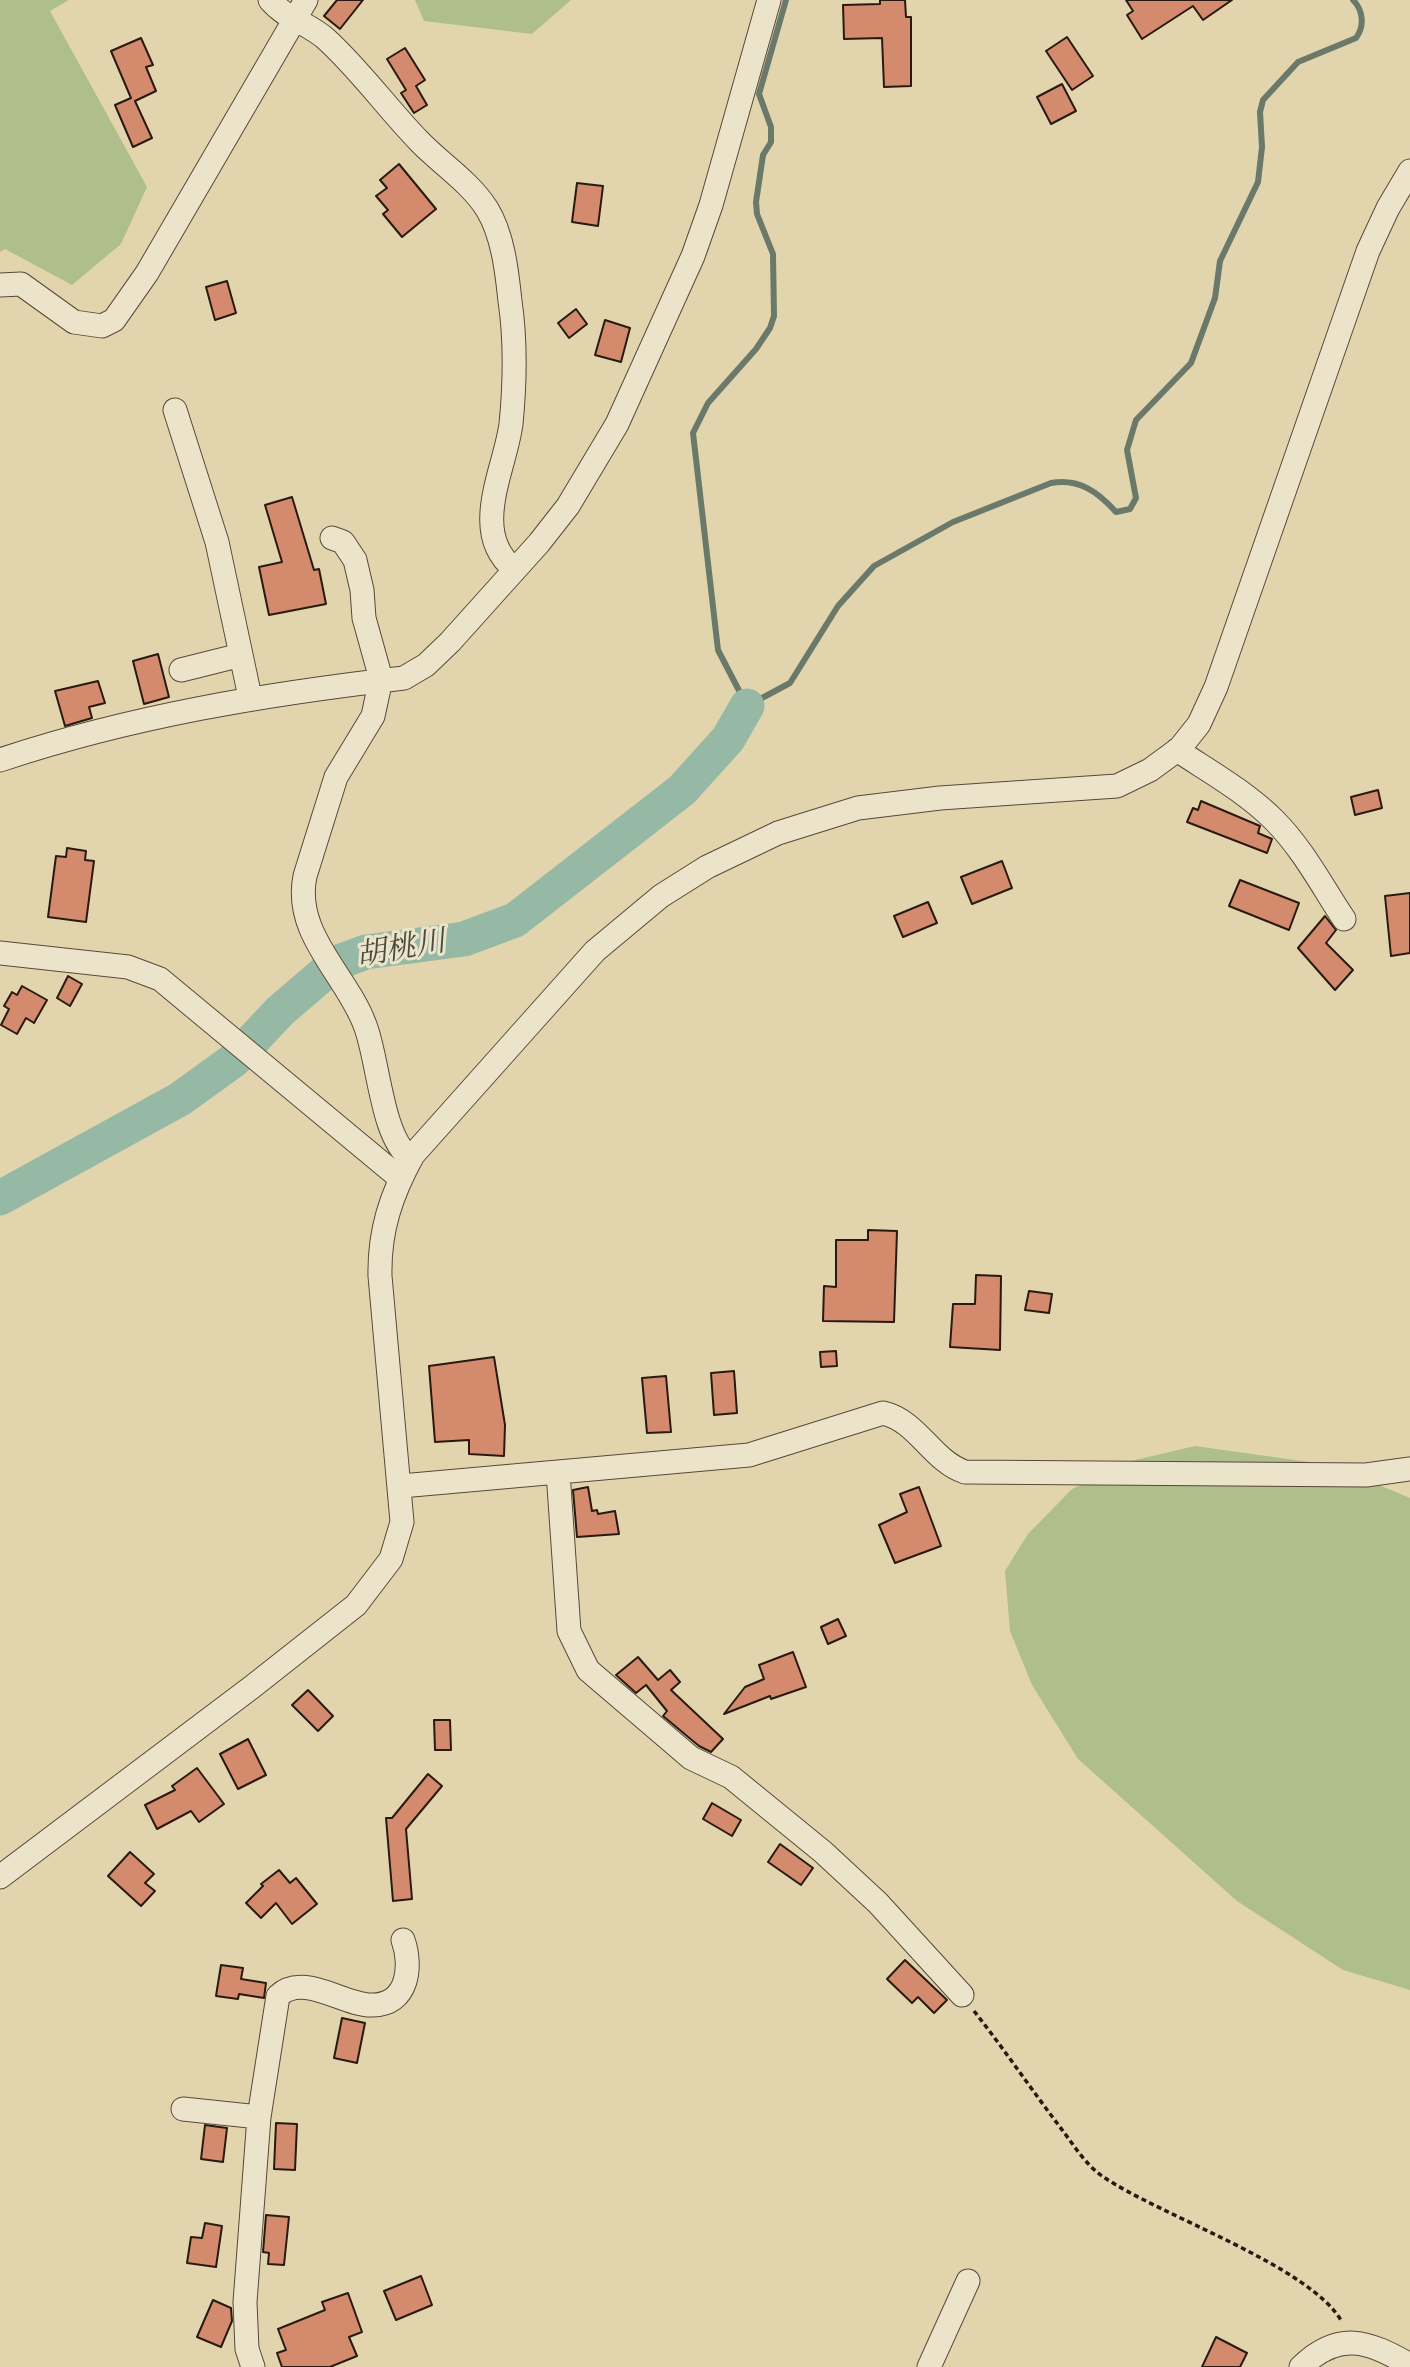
<!DOCTYPE html>
<meta charset="utf-8">
<style>
body{margin:0}
canvas{display:block;background:#e2d5ad}
</style>
<canvas width="1410" height="2367"></canvas>
<script>
const ctx = document.querySelector('canvas').getContext('2d');
ctx.lineJoin = 'round';
function paint(path, color) {
  ctx.fillStyle = color;
  ctx.fill(path, 'evenodd');
}
function stroke(path, color, width, dash) {
  ctx.strokeStyle = color;
  ctx.lineWidth = width;
  ctx.lineCap = dash ? 'butt' : 'round';
  ctx.setLineDash(dash || []);
  ctx.stroke(path);
}
function label(font, color, halo, rows, align = 'center') {
  ctx.font = font + ' "Gentium Book Plus","Noto Serif JP",serif';
  ctx.lineWidth = 6;
  ctx.setLineDash([]);
  ctx.textBaseline = 'middle';
  ctx.strokeStyle = halo;
  ctx.fillStyle = color;
  for (const [text, x, y, turn = 0] of rows) {
    ctx.save();
    ctx.translate(x, y);
    ctx.rotate((+turn || 0) * Math.PI / 180);
    ctx.textAlign = isNaN(turn) ? turn : align;
    if (halo) ctx.strokeText(text, 0, 0);
    ctx.fillText(text, 0, 0);
    ctx.restore();
  }
}
paint(new Path2D(`
 M 0,0 L 69,0 L 50,11 L 147,187 L 121,244 L 72,285 L 5,249 L 0,252 Z
 M 415,0 L 571,0 L 532,34 L 424,21 Z
 M 1195,1446 L 1331,1465 L 1410,1498 L 1410,1990 L 1343,1970 L 1237,1901 L 1078,1759 L 1032,1685 L 1010,1631 L 1005,1571 L 1028,1534 L 1072,1489 L 1127,1462 Z`), '#afbe8d');
stroke(new Path2D(`
 M 786,0 L 759,94 L 771,127 L 771,142 L 763,155 L 756,202 L 757,214 L 773,254 L 774,316 L 770,328 L 756,349 L 708,403 L 693,433 L 718,650 L 747,706 L 790,683 L 838,606 L 874,566 L 953,522 L 1051,483 C 1079,478 1098,492 1116,512 L 1130,509 L 1136,498 L 1127,450 L 1136,420 L 1191,363 L 1215,298 L 1220,261 L 1258,182 L 1262,147 L 1260,112 L 1263,100 L 1298,62 L 1356,38 C 1365,26 1363,10 1353,0`), '#6a796a', 6);
stroke(new Path2D(`
 M 0,1198 L 180,1099 L 234,1060 L 280,1011 L 336,963 L 366,952 L 464,939 L 515,920 L 682,790 L 728,739 L 747,706`), '#96b9a5', 35);
const building = new Path2D(`
 M 337,0 L 363,0 L 340,29 L 324,16 Z
 M 880,0 L 905,0 L 906,17 L 911,17 L 911,86 L 884,87 L 882,38 L 844,39 L 843,5 L 880,4 Z
 M 1126,0 L 1232,0 L 1203,20 L 1193,6 L 1142,39 L 1127,15 L 1133,11 Z
 M 1067,37 L 1093,76 L 1072,90 L 1046,51 Z
 M 141,38 L 153,65 L 146,67 L 156,91 L 135,101 L 152,138 L 133,147 L 115,105 L 131,98 L 111,51 Z
 M 405,48 L 425,80 L 416,86 L 427,105 L 414,113 L 401,93 L 406,90 L 387,59 Z
 M 1062,84 L 1076,111 L 1051,124 L 1037,97 Z
 M 399,164 L 436,209 L 402,237 L 383,214 L 388,210 L 376,196 L 387,188 L 380,180 Z
 M 577,183 L 603,186 L 598,226 L 572,222 Z
 M 227,281 L 236,313 L 215,320 L 206,287 Z
 M 576,309 L 587,324 L 569,338 L 558,323 Z
 M 605,320 L 630,328 L 621,362 L 595,355 Z
 M 292,497 L 314,570 L 319,569 L 326,604 L 269,615 L 259,567 L 282,562 L 265,505 Z
 M 158,654 L 169,697 L 144,704 L 133,661 Z
 M 98,681 L 105,703 L 89,707 L 92,718 L 65,726 L 55,691 Z
 M 1378,790 L 1382,808 L 1355,815 L 1351,797 Z
 M 1201,801 L 1260,826 L 1258,833 L 1272,839 L 1267,853 L 1187,822 L 1193,808 L 1198,810 Z
 M 67,848 L 86,851 L 85,860 L 94,861 L 86,922 L 48,917 L 56,856 L 66,857 Z
 M 1002,861 L 1012,888 L 972,904 L 961,877 Z
 M 1240,880 L 1299,903 L 1289,930 L 1229,906 Z
 M 1410,893 L 1410,953 L 1391,956 L 1385,896 Z
 M 928,902 L 937,923 L 903,937 L 894,916 Z
 M 1325,916 L 1336,930 L 1326,943 L 1353,970 L 1335,990 L 1298,948 Z
 M 68,976 L 82,984 L 70,1006 L 57,998 Z
 M 22,986 L 47,1000 L 34,1023 L 26,1018 L 17,1034 L 1,1025 L 9,1009 L 4,1006 L 12,992 L 17,995 Z
 M 868,1230 L 897,1231 L 894,1322 L 823,1321 L 824,1286 L 836,1287 L 836,1240 L 868,1240 Z
 M 976,1275 L 1001,1276 L 1000,1350 L 950,1347 L 953,1304 L 975,1304 Z
 M 1029,1291 L 1052,1294 L 1049,1313 L 1025,1310 Z
 M 836,1351 L 837,1366 L 821,1367 L 820,1352 Z
 M 494,1357 L 505,1425 L 504,1456 L 469,1454 L 469,1440 L 435,1442 L 429,1366 Z
 M 734,1371 L 737,1413 L 714,1415 L 711,1373 Z
 M 666,1376 L 671,1432 L 647,1433 L 642,1378 Z
 M 588,1487 L 592,1511 L 597,1510 L 598,1514 L 615,1511 L 619,1534 L 577,1537 L 573,1490 Z
 M 919,1487 L 941,1546 L 895,1563 L 879,1525 L 907,1512 L 900,1494 Z
 M 838,1619 L 846,1636 L 828,1644 L 821,1627 Z
 M 793,1652 L 806,1687 L 771,1699 L 770,1696 L 724,1714 L 745,1687 L 764,1679 L 759,1665 Z
 M 638,1657 L 658,1680 L 670,1670 L 680,1682 L 671,1690 L 723,1739 L 711,1752 L 699,1746 L 663,1716 L 667,1711 L 646,1685 L 636,1693 L 616,1675 Z
 M 308,1690 L 333,1716 L 318,1731 L 292,1705 Z
 M 434,1720 L 450,1720 L 451,1750 L 435,1750 Z
 M 248,1739 L 266,1775 L 238,1789 L 220,1754 Z
 M 197,1768 L 224,1804 L 199,1822 L 191,1811 L 157,1829 L 145,1805 L 175,1790 L 172,1786 Z
 M 428,1774 L 442,1786 L 406,1829 L 412,1899 L 393,1901 L 386,1818 L 392,1818 Z
 M 712,1803 L 741,1820 L 732,1836 L 703,1819 Z
 M 780,1844 L 813,1868 L 801,1885 L 768,1862 Z
 M 130,1852 L 154,1874 L 145,1883 L 155,1891 L 141,1906 L 108,1876 Z
 M 279,1870 L 290,1883 L 296,1878 L 317,1904 L 292,1924 L 276,1903 L 261,1918 L 246,1903 L 263,1886 L 261,1884 Z
 M 905,1960 L 947,2000 L 934,2013 L 918,1997 L 912,2003 L 887,1979 Z
 M 221,1965 L 243,1968 L 241,1979 L 266,1983 L 264,1998 L 239,1994 L 238,1999 L 216,1996 Z
 M 342,2018 L 365,2023 L 357,2063 L 334,2058 Z
 M 276,2123 L 297,2124 L 295,2170 L 274,2169 Z
 M 205,2125 L 227,2128 L 223,2162 L 201,2159 Z
 M 266,2215 L 289,2217 L 284,2265 L 268,2264 L 269,2253 L 263,2252 Z
 M 205,2223 L 222,2226 L 216,2267 L 187,2263 L 191,2237 L 202,2238 Z
 M 421,2276 L 432,2305 L 396,2320 L 384,2291 Z
 M 348,2293 L 362,2332 L 349,2337 L 357,2356 L 330,2367 L 282,2367 L 277,2353 L 286,2350 L 278,2329 L 325,2310 L 322,2302 Z
 M 213,2300 L 231,2308 L 232,2321 L 221,2347 L 197,2337 Z
 M 1216,2337 L 1247,2353 L 1240,2367 L 1202,2367 Z`);
paint(building, '#d38a6d');
stroke(building, '#291a11', 2);
const street = new Path2D(`
 M 270,0 C 286,19 308,23 326,39 C 360,70 387,108 419,141 C 441,164 470,182 487,209 C 503,235 507,272 510,301 C 516,342 515,383 511,424 C 505,470 469,532 514,569
 M 0,285 L 21,284 L 74,322 L 102,326 L 114,320 L 147,273 L 306,0
 M 175,410 L 217,542 L 250,697
 M 332,538 L 343,542 L 355,560 L 362,590 L 364,618 L 381,679 L 373,716 L 336,777 L 305,876 C 293,934 346,974 365,1025 C 379,1061 381,1137 411,1159
 M 181,670 L 241,655
 M 1177,750 C 1210,772 1246,792 1274,820 C 1303,849 1322,886 1344,919
 M 0,760 C 132,716 266,694 404,678 L 426,665 L 450,642 L 539,543 L 568,506 L 617,424 L 693,256 L 711,205 L 769,0
 M 0,953 L 128,967 L 160,979 L 401,1179
 M 558,1472 L 569,1631 L 588,1670 L 691,1758 L 731,1777 L 823,1852 L 878,1903 L 962,1995
 M 401,1486 L 749,1455 L 883,1413 C 918,1421 932,1461 965,1472 L 1366,1475 L 1410,1469
 M 0,1877 L 252,1687 L 356,1605 L 391,1559 L 402,1522 L 380,1276 C 379,1231 391,1195 413,1155 L 595,951 L 661,896 L 707,867 L 778,833 L 858,808 L 940,798 L 1117,786 L 1150,770 L 1180,748 L 1199,724 L 1216,687 L 1368,251 L 1388,208 L 1410,171
 M 183,2109 L 259,2117
 M 253,2367 L 247,2349 L 245,2302 L 259,2117 L 278,1996 C 303,1972 343,2005 371,2005 C 409,2006 412,1965 403,1940
 M 929,2367 L 968,2281
 M 1301,2367 C 1339,2330 1368,2341 1410,2365`);
stroke(street, '#574938', 25);
stroke(new Path2D(`
 M 974,2011 C 1004,2049 1031,2089 1060,2127 C 1073,2144 1085,2164 1102,2176 C 1160,2216 1311,2266 1342,2322`), '#291a11', 3.5, [5, 3.5]);
stroke(street, '#ece4ca', 23);
label('italic 30px', '#4a4a3d', '#ece4ca', [
 ["胡桃川",401,950,-10]
]);
</script>
